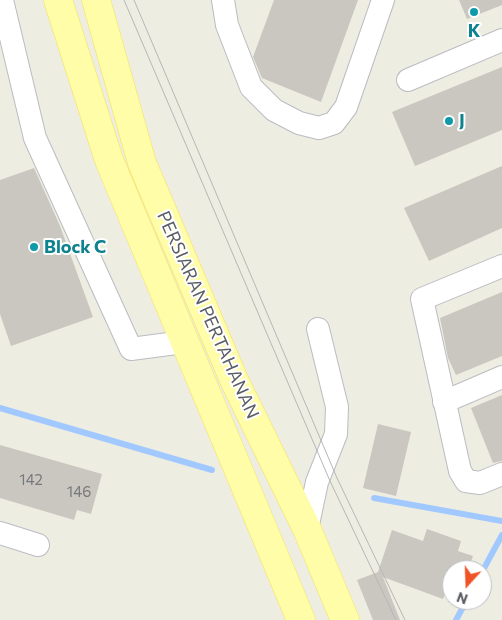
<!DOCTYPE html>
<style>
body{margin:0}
#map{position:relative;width:502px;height:620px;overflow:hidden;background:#eeede2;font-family:Commissioner,sans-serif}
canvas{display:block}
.north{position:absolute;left:442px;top:560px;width:50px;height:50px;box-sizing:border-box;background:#fff;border:1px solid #bdbec1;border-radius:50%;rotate:200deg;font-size:14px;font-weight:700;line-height:20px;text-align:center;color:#5b5d64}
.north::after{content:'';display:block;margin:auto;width:18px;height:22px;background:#ef5427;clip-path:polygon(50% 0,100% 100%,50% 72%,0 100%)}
</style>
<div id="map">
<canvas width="502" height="620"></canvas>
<div class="north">N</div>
</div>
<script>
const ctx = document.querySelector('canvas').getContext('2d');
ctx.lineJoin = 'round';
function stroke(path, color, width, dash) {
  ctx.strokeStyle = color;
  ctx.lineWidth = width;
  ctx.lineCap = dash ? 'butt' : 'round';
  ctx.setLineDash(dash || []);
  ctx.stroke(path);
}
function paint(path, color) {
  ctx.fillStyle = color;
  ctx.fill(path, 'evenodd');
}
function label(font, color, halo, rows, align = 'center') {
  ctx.font = font + ' Commissioner,sans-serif';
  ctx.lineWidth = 4;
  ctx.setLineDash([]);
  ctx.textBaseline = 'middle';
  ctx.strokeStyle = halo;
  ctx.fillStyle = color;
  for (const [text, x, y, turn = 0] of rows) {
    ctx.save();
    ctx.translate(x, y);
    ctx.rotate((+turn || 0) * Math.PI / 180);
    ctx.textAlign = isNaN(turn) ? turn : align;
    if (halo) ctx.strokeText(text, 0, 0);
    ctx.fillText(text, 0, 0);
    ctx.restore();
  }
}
stroke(new Path2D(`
 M 0,408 L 212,470
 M 374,498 L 502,521
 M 482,572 L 502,535
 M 456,620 L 467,600`), '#a2c9ff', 6);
paint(new Path2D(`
 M 274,0 L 358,0 L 321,102 L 262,78 L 253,57 Z
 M 459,0 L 502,0 L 502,5 L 467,19 Z
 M 502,67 L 502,130 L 415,166 L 392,112 Z
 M 502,166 L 502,228 L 429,261 L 404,208 Z
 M 34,168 L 60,226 L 93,317 L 11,346 L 0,314 L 0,180 Z
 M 502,292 L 502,356 L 456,375 L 448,358 L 440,318 Z
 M 502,395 L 502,461 L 493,463 L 471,408 Z
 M 378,424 L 411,432 L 396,496 L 363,488 Z
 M 0,445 L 102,474 L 91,514 L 77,510 L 74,520 L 0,498 Z
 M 427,529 L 461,541 L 458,551 L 473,556 L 468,570 L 452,570 L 452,591 L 447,589 L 443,599 L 383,577 L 400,620 L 373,620 L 357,580 L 378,572 L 392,530 L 423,541 Z`), '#c9c7c0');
const minor = new Path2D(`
 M 2,0 L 35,138 L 131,349 L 184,342
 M 223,0 L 227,25 L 251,87 L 274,110 L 299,123 L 319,128 L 334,123 L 346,107 L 383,0
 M 408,80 L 502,40
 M 502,266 L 422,299 L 460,471 L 466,481 L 480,483 L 502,474
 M 444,402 L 502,377
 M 307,529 L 317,482 L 336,434 L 337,407 L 318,329
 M 0,533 L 38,545`);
const major = new Path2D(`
 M 58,0 L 109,160 L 301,620
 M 96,0 L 142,163 L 234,380 L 307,529 L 345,620`);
stroke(minor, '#babcc2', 24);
stroke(major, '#f6e053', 29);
stroke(minor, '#fff', 22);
stroke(major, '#fffda7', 28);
stroke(new Path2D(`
 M 124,0 L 330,481 L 396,620
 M 134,0 L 337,478 L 405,620`), '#b6b6b7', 1);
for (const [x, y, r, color] of [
 [474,12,5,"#0f9aa8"],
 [449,121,5,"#0f9aa8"],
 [34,247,5,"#0f9aa8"]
]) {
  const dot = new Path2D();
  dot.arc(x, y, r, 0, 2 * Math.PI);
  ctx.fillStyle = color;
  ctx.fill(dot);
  stroke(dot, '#fff', 2);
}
label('15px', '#76787b', null, [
 ["142",31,480],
 ["146",79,492]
]);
label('bold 18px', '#0d838f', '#fff', [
 ["K",474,31,"center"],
 ["J",459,121],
 ["Block C",44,247]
], 'left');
label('18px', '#5b5d64', '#fff', [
 ["PERSIARAN PERTAHANAN",208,315,66]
]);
</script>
